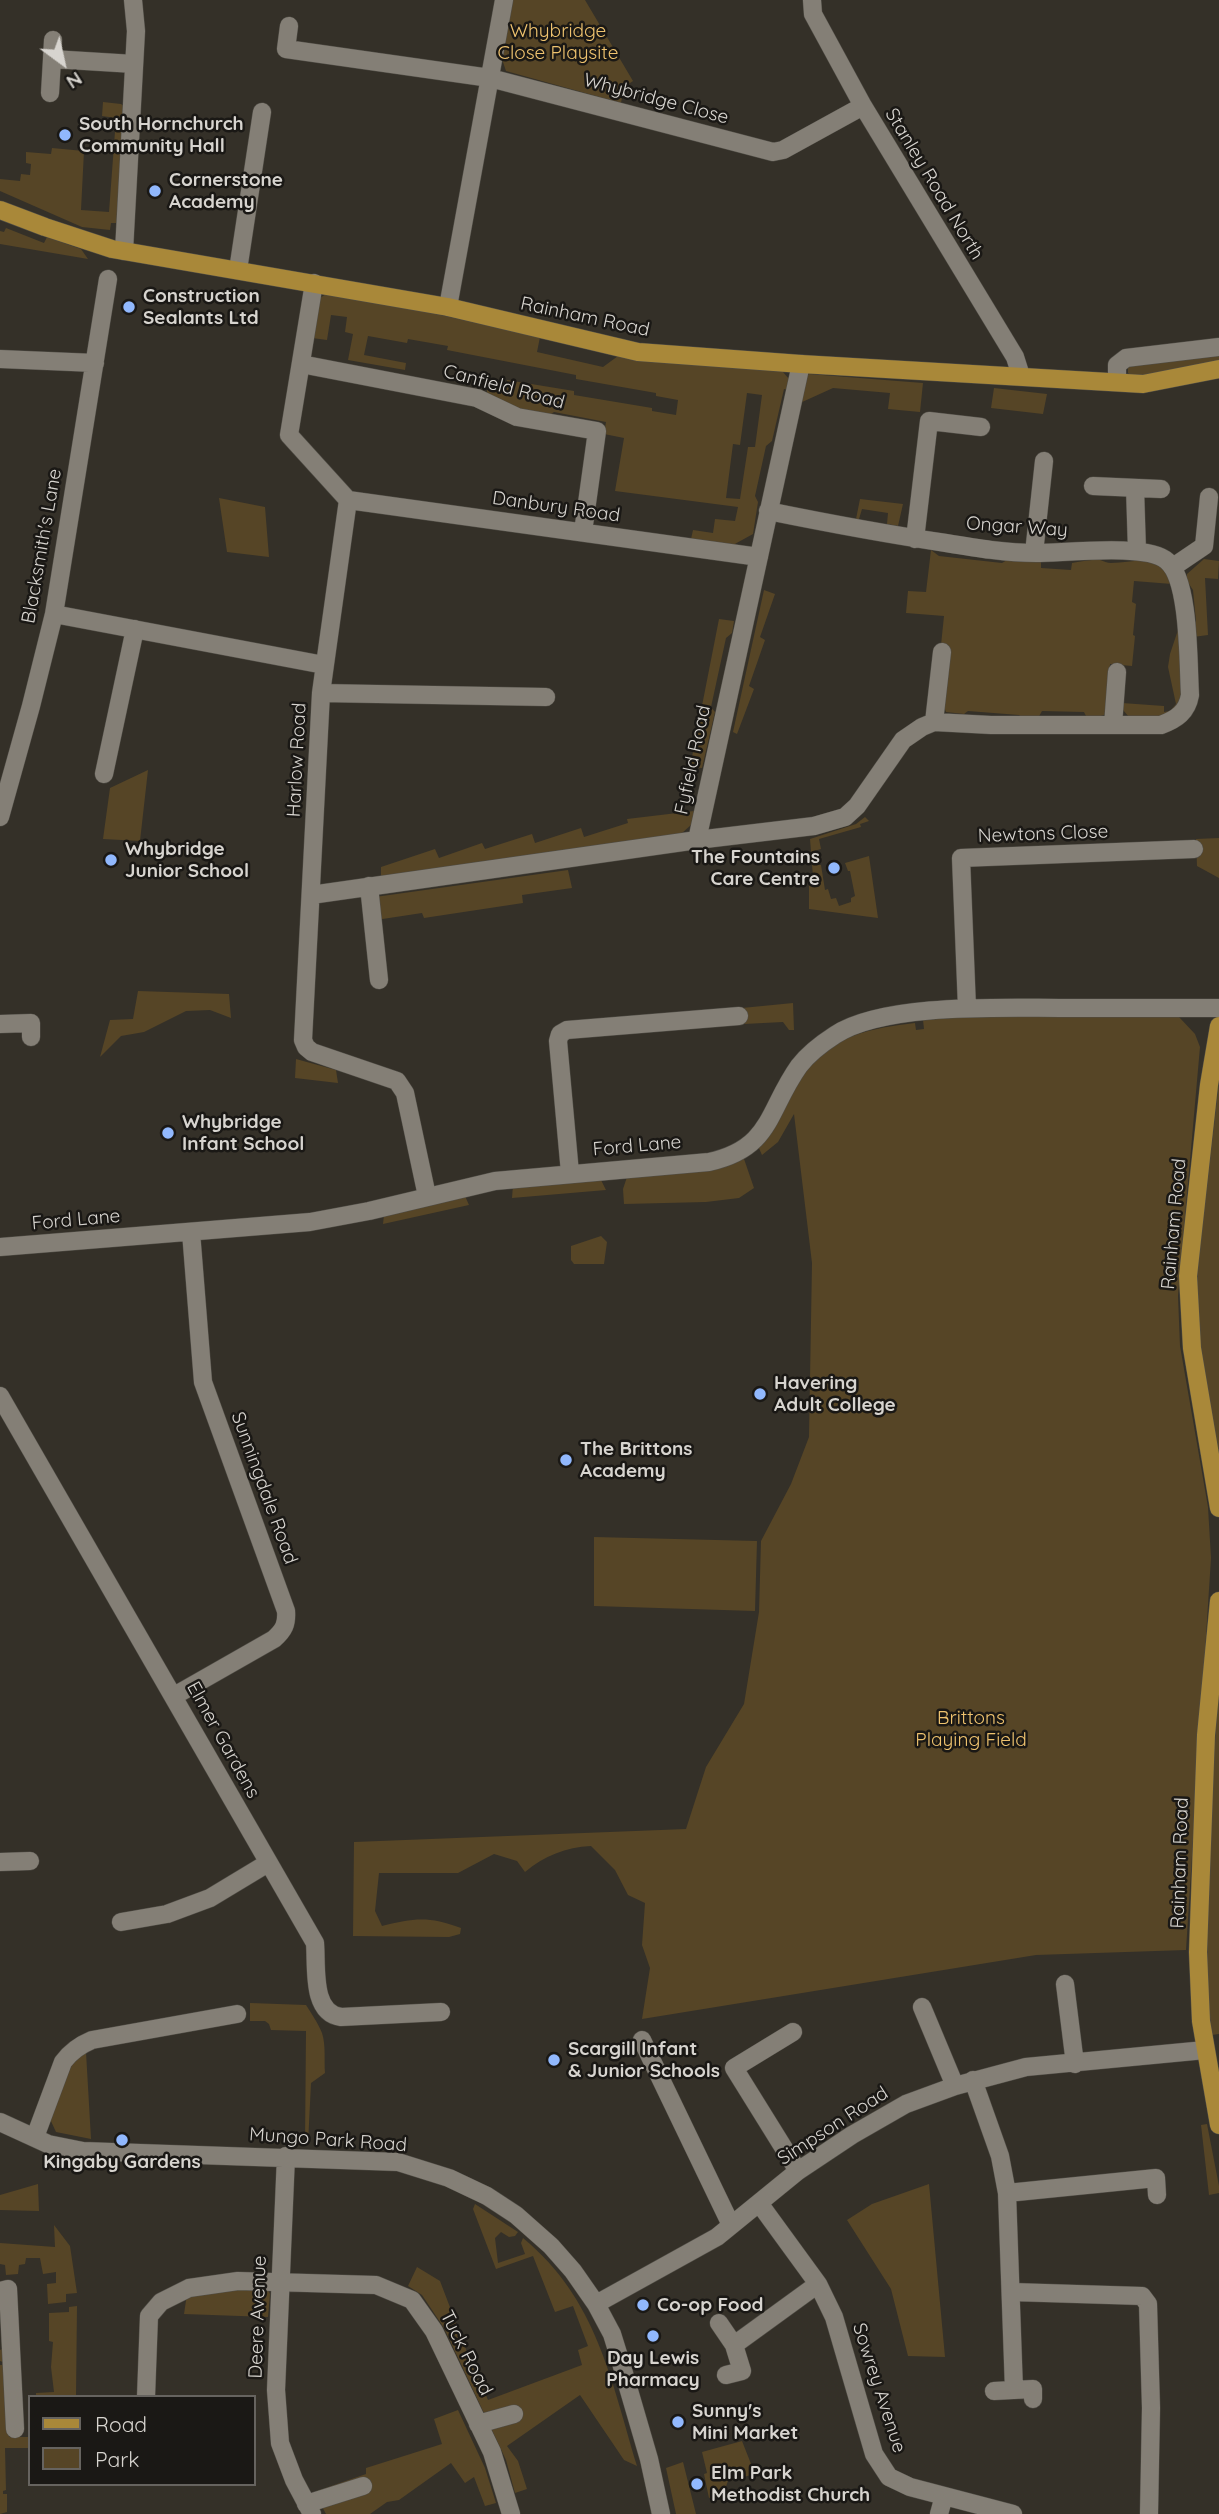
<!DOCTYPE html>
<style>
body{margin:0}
#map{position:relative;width:1219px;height:2514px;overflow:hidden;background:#343028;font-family:Quicksand,sans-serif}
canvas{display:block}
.legend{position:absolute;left:28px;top:2395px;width:228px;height:91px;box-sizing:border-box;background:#1a1815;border:2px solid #66635f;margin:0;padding:9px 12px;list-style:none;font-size:21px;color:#d7d4cf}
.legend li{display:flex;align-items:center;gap:14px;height:35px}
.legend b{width:35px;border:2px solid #66635f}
.north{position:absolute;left:28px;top:28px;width:70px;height:70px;-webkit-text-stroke:5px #1a1815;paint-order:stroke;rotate:147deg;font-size:19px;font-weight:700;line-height:28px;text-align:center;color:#d7d4cf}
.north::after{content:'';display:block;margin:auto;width:24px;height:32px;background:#d7d4cf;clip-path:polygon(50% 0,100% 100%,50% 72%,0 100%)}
</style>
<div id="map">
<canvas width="1219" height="2514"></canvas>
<ul class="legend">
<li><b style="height:9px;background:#a98839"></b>Road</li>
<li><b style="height:19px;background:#564526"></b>Park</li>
</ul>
<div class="north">N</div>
</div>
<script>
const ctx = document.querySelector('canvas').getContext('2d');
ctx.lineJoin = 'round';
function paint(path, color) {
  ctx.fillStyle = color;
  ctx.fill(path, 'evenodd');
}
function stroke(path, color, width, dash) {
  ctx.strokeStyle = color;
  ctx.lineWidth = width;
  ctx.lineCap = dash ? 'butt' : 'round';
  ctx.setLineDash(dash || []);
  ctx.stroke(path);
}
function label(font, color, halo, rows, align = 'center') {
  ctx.font = font + ' Quicksand,sans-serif';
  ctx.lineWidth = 5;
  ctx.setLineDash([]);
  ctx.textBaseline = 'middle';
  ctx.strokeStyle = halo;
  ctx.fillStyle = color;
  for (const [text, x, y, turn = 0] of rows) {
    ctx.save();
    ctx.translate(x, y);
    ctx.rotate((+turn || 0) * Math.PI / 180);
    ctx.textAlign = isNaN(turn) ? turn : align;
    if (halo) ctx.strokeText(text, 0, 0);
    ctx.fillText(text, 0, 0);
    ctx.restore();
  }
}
paint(new Path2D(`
 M 511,0 L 585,0 L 633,81 L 624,87 L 621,103 L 506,71 L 502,59 Z
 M 103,102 L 121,104 L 125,107 L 118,223 L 111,223 L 110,230 L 82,227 L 0,191 L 0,179 L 20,181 L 21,174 L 30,175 L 31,164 L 26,163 L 26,152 L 51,154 L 52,148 L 84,151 L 81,210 L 109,212 L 116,118 L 102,116 Z
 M 6,228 L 44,243 L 47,237 L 81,249 L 88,259 L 0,244 L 0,231 L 4,232 Z
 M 326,294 L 378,301 L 540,337 L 537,352 L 603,367 L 618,356 L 783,372 L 789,379 L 789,390 L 784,389 L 772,441 L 766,446 L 755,496 L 758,502 L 753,534 L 733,545 L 691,539 L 693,530 L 713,533 L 715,519 L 735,521 L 738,507 L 615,491 L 624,438 L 604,434 L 606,422 L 554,412 L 547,417 L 525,412 L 487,396 L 487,390 L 499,392 L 501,381 L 507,382 L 507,380 L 574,391 L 574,395 L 652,408 L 652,411 L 676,415 L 678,400 L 656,396 L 656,393 L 576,379 L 576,375 L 447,350 L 448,346 L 408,339 L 407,343 L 368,336 L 364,355 L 406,363 L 405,370 L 348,360 L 353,334 L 345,332 L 347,317 L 331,315 L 327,340 L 312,338 L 317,300 ZM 747,393 L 762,395 L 755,447 L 748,447 L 740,499 L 726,498 L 733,444 L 740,445 Z
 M 1219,353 L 1219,363 L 1132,377 L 1128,373 L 1128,366 Z
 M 809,374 L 923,383 L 920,412 L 888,409 L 890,393 L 833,388 L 800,403 L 805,378 Z
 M 994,388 L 1047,394 L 1043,414 L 991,408 Z
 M 219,498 L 265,507 L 269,557 L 227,552 Z
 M 860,499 L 903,504 L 898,526 L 887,524 L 888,513 L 862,509 L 859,519 L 856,519 Z
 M 931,550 L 939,556 L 1002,563 L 1009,559 L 1041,562 L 1041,568 L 1071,570 L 1072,563 C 1080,562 1092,559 1100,560 C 1104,561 1107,563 1111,563 C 1139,563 1156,551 1172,584 L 1134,581 L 1132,602 L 1136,604 L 1133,635 L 1135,636 L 1132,666 L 1110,664 L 1108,708 L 1104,715 L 1088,720 L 1084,712 L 1042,711 L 1037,720 L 1023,719 L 1019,715 L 968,711 L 964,714 L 946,712 L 944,707 L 950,647 L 941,645 L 944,616 L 906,613 L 908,591 L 926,592 Z
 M 1204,559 L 1219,561 L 1218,579 L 1205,578 L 1208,635 L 1193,637 L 1192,625 L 1196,621 L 1193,590 L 1187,581 L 1187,574 Z
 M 764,590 L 775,594 L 760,637 L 765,640 L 749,686 L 754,689 L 737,734 L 733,732 Z
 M 719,619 L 734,621 L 732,633 L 726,638 L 711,707 L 715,712 L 702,768 L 690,767 Z
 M 1178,630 C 1180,656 1194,706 1163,717 C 1154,720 1139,717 1129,717 L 1123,710 L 1122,703 L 1164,706 L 1164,712 L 1170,711 L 1176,704 L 1168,667 L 1170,654 Z
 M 148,770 L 140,841 L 103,839 L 110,788 Z
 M 694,811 L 691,825 L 682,833 L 381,876 L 381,867 L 435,849 L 439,858 L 482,843 L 485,849 L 532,834 L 535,843 L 581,828 L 584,837 L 628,823 L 627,819 Z
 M 865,817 L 869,821 L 860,824 L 861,827 L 819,839 L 821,849 L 814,851 L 818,865 L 821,865 L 825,890 L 828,889 L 831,899 L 836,898 L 839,906 L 851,902 L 851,898 L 855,896 L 850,871 L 848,871 L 845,863 L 869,856 L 878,918 L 809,909 L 809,880 L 813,877 L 810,839 L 856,824 Z
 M 1219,838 L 1219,878 L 1197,866 L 1196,839 Z
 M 568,870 L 572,888 L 522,895 L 523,903 L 424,918 L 422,913 L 376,920 L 375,897 Z
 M 138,991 L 229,994 L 231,1018 L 210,1010 L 186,1011 L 144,1032 L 121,1036 L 100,1057 L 110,1020 L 133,1019 Z
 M 793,1003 L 794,1030 L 789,1030 L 783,1022 L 744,1024 L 742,1008 Z
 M 967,1017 L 1179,1017 L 1195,1034 L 1200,1047 L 1178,1296 L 1180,1346 L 1208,1507 L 1211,1558 L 1186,1950 L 1036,1955 L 642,2019 L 650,1968 L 642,1945 L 645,1903 L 628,1895 L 615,1870 L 591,1846 C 566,1847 544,1856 525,1872 L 517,1861 L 494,1854 L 458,1873 L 379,1873 L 375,1911 L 382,1926 C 414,1918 429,1916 461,1928 L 460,1934 L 449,1937 L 353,1936 L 354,1842 L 686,1829 L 706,1767 L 744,1704 L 759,1612 L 761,1541 L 791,1484 L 809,1437 L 812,1263 L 794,1114 L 778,1142 L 762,1155 L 758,1146 C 778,1124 788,1097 804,1073 C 830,1035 873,1028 915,1023 L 916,1030 L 924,1029 L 923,1020 Z
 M 296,1059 L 336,1070 L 338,1083 L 295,1078 Z
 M 1219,1082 L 1219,1469 L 1197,1329 L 1196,1281 Z
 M 743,1156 L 754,1188 L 739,1198 L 706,1202 L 624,1204 L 623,1189 L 627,1177 Z
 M 600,1178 L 606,1190 L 512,1198 L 513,1185 Z
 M 465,1196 L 469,1205 L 383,1224 L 384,1215 Z
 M 601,1236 L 607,1242 L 604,1264 L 574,1264 L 571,1260 L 571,1246 Z
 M 594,1537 L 757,1541 L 755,1611 L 594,1606 Z
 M 1219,1669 L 1219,2034 L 1212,2035 L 1203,1963 Z
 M 250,2003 L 306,2005 C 311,2013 318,2023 322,2033 C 326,2045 324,2061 325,2073 L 311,2083 L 308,2144 L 305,2144 L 306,2031 L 271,2030 L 269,2024 L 265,2021 L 250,2021 Z
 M 86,2052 L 91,2139 L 56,2132 L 50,2119 L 73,2062 Z
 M 1207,2124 L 1219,2186 L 1219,2193 L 1209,2195 L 1201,2125 Z
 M 38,2184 L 39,2211 L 0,2210 L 0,2195 Z
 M 929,2184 L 945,2357 L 908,2356 L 891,2289 L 847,2220 L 872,2204 Z
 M 475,2204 L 518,2232 L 515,2236 L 509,2237 L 501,2232 L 495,2238 L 498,2263 L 525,2254 L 521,2243 L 523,2238 C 597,2299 611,2380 637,2466 L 624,2460 L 580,2395 L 507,2446 L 518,2461 L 527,2489 L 515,2493 L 506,2460 L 444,2328 L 422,2295 L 408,2286 L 417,2267 L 440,2281 L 480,2386 L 482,2386 L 488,2400 L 582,2365 L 578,2350 L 588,2346 L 573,2306 L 555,2312 L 533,2256 L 496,2269 L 473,2209 Z
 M 54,2225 L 70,2246 L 77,2293 L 66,2294 L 66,2302 L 48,2304 L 47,2284 L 56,2283 L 56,2272 L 43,2274 L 40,2258 L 26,2258 L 25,2264 L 19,2265 L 18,2274 L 6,2275 L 5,2265 L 0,2264 L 0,2243 L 55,2247 Z
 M 218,2287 L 268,2289 L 270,2294 L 268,2317 L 184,2314 L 187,2294 Z
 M 0,2302 L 5,2307 L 9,2437 L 30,2437 L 30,2448 L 5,2448 L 6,2490 L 3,2491 L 3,2494 L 7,2494 L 7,2512 L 0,2514 L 0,2365 L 2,2365 L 3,2362 L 0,2361 L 0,2350 L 2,2349 Z
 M 77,2306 L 76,2396 L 36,2396 L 36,2393 L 54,2392 L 51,2367 L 53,2342 L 49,2341 L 49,2313 L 69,2312 L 69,2307 Z
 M 458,2410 L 485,2468 L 496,2503 L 485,2506 L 474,2477 L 465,2483 L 451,2463 L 399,2500 L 387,2502 L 370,2514 L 326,2514 L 314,2492 L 366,2474 L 366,2468 L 442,2444 L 434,2419 Z
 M 742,2441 L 755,2474 L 728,2481 L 725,2489 L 726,2494 L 709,2498 L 704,2474 L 707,2473 L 702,2452 Z
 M 683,2462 L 696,2514 L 676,2514 L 666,2468 Z`), '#564526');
const minor = new Path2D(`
 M 812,0 L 813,14 L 863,106 L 1015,357 L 1021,376
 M 289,26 L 286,49 L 490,78 L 773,152 L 783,150 L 863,106
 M 53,40 L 52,59 L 134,64
 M 50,93 L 52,59
 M 124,251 L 136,31 L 133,0
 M 238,270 L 262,112
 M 314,283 L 289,435 L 348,500 L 321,693 L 303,1040 L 306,1047 L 312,1052 L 397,1081 L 405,1093 L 427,1196
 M 448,307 L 504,0
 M 0,359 L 95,363
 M 301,364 L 477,398 L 517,417 L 597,431 L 583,532
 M 1117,382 L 1117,365 L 1126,358 L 1219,347
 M 1093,486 L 1161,489
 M 1135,488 L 1137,551
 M 348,500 L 759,557
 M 915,539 L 929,421 L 981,427
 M 1034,553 L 1044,461
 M 1173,567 L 1204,546 L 1209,497
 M 54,614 L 324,665
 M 321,693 L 546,697
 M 934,722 L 942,652
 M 1113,725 L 1117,672
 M 104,774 L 135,629
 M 0,817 L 31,706 L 54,614 L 108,279
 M 697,840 L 814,826 L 845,817 L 857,806 L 903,740 L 922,727 L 934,722 L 991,725 L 1161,725 C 1177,719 1187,712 1190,695 C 1188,664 1190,580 1167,561 C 1148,543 1065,553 1036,553 C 1006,553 976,548 946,543 C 886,534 827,523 768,511
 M 369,886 L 379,980
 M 311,895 L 697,840 L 801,364
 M 967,1008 L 961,858 L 1194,849
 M 0,1024 L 31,1023 L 31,1037
 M 570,1173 L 558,1041 L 560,1034 L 567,1030 L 739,1016
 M 0,1247 L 310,1222 L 369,1211 L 495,1181 L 709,1162 C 772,1148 767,1111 799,1066 C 809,1053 821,1044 835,1035 C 884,1003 1001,1008 1060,1008 C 1113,1008 1166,1008 1219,1008
 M 0,1396 L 315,1943 C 317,1967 311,2013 341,2017 L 441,2012
 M 174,1696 L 274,1639 C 284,1630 287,1624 286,1611 L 203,1382 L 191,1232
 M 0,1862 L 30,1861
 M 121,1922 L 167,1914 L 210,1898 L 268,1863
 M 1065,1984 L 1075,2064
 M 922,2007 L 955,2086
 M 793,2032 L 734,2068 L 798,2171
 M 642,2040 L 731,2225
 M 973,2080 L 1000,2156 L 1007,2193 L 1014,2390
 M 0,2122 L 48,2144 L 83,2151 L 398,2162 L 449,2178 L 487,2196 L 516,2215 L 551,2246 L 573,2271 L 596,2304 L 612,2334 L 621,2363 L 649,2459 L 661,2514
 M 35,2137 L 63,2062 C 71,2051 80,2045 92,2040 L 237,2014
 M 286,2156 L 276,2390 L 280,2443 L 294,2480 L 312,2514
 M 1007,2193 L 1156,2178 L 1157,2195
 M 759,2203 L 818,2284 L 834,2317 L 874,2454 L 889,2477 L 910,2487 L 1013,2514
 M 0,2291 L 8,2289 L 15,2429
 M 1012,2292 L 1142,2296 L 1148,2304 L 1151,2408 L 1149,2514
 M 596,2304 L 717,2237 L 798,2171 L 852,2135 L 906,2104 L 955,2086 L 1026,2067 L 1205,2050
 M 719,2323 L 734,2345
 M 726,2375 L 742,2371 L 734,2345 L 818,2284
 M 994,2391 L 1033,2389 L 1033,2399
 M 146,2397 L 149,2316 L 161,2302 L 189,2288 L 238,2281 L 376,2285 L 412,2300 L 434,2331 L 492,2452 L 511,2514
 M 478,2424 L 514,2414
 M 306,2504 L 363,2486
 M 939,2514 L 944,2496`);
const major = new Path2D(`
 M 0,210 L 45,227 L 112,249 L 448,307 L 638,352 L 801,364 L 1143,384 L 1219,369
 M 1219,1026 L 1209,1085 L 1188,1276 L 1192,1348 L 1219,1508
 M 1219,1601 L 1206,1735 L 1198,1952 L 1201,2021 L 1219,2125`);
stroke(minor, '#504d46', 19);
stroke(major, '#504d46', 19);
stroke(minor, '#847f76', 18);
stroke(major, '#a98839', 18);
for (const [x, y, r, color] of [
 [65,135,7,"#91b8fd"],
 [155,191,7,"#91b8fd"],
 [129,307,7,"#91b8fd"],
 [111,860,7,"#91b8fd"],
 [834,868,7,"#91b8fd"],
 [168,1133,7,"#91b8fd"],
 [760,1394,7,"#91b8fd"],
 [566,1460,7,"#91b8fd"],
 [554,2060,7,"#91b8fd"],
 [122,2140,7,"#91b8fd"],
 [643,2305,7,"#91b8fd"],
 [653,2336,7,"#91b8fd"],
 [678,2422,7,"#91b8fd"],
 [697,2484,7,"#91b8fd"]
]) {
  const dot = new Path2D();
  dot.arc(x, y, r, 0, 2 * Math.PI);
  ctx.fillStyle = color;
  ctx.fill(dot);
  stroke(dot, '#1a1815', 2.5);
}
label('19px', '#efc36f', '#1a1815', [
 ["Whybridge",558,31],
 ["Close Playsite",558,53],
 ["Brittons",971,1718],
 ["Playing Field",971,1740]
]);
label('19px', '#d7d4cf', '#1a1815', [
 ["Whybridge Close",656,99,15],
 ["Stanley Road North",934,184,59],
 ["Rainham Road",585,317,12],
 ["Canfield Road",504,387,15],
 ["Danbury Road",556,507,8],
 ["Ongar Way",1017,527,4],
 ["Blacksmith's Lane",42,546,-80],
 ["Harlow Road",297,760,-87],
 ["Fyfield Road",693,760,-78],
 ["Newtons Close",1043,834,-2],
 ["Ford Lane",637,1146,-5],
 ["Ford Lane",76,1220,-5],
 ["Rainham Road",1174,1224,-85],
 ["Sunningdale Road",264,1488,70],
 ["Elmer Gardens",223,1740,61],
 ["Rainham Road",1180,1863,-88],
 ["Simpson Road",833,2126,-33],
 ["Mungo Park Road",328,2140,4],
 ["Deere Avenue",258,2317,-88],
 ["Tuck Road",466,2353,63],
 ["Sowrey Avenue",879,2388,72]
]);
label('bold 19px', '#d7d4cf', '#1a1815', [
 ["South Hornchurch",79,124],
 ["Community Hall",79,146],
 ["Cornerstone",169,180],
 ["Academy",169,202],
 ["Construction",143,296],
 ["Sealants Ltd",143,318],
 ["Whybridge",125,849],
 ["Junior School",125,871],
 ["The Fountains",820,857,"right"],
 ["Care Centre",820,879,"right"],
 ["Whybridge",182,1122],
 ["Infant School",182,1144],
 ["Havering",774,1383],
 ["Adult College",774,1405],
 ["The Brittons",580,1449],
 ["Academy",580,1471],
 ["Scargill Infant",568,2049],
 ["& Junior Schools",568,2071],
 ["Kingaby Gardens",122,2162,"center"],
 ["Co-op Food",657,2305],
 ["Day Lewis",653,2358,"center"],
 ["Pharmacy",653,2380,"center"],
 ["Sunny's",692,2411],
 ["Mini Market",692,2433],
 ["Elm Park",711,2473],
 ["Methodist Church",711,2495]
], 'left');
</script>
